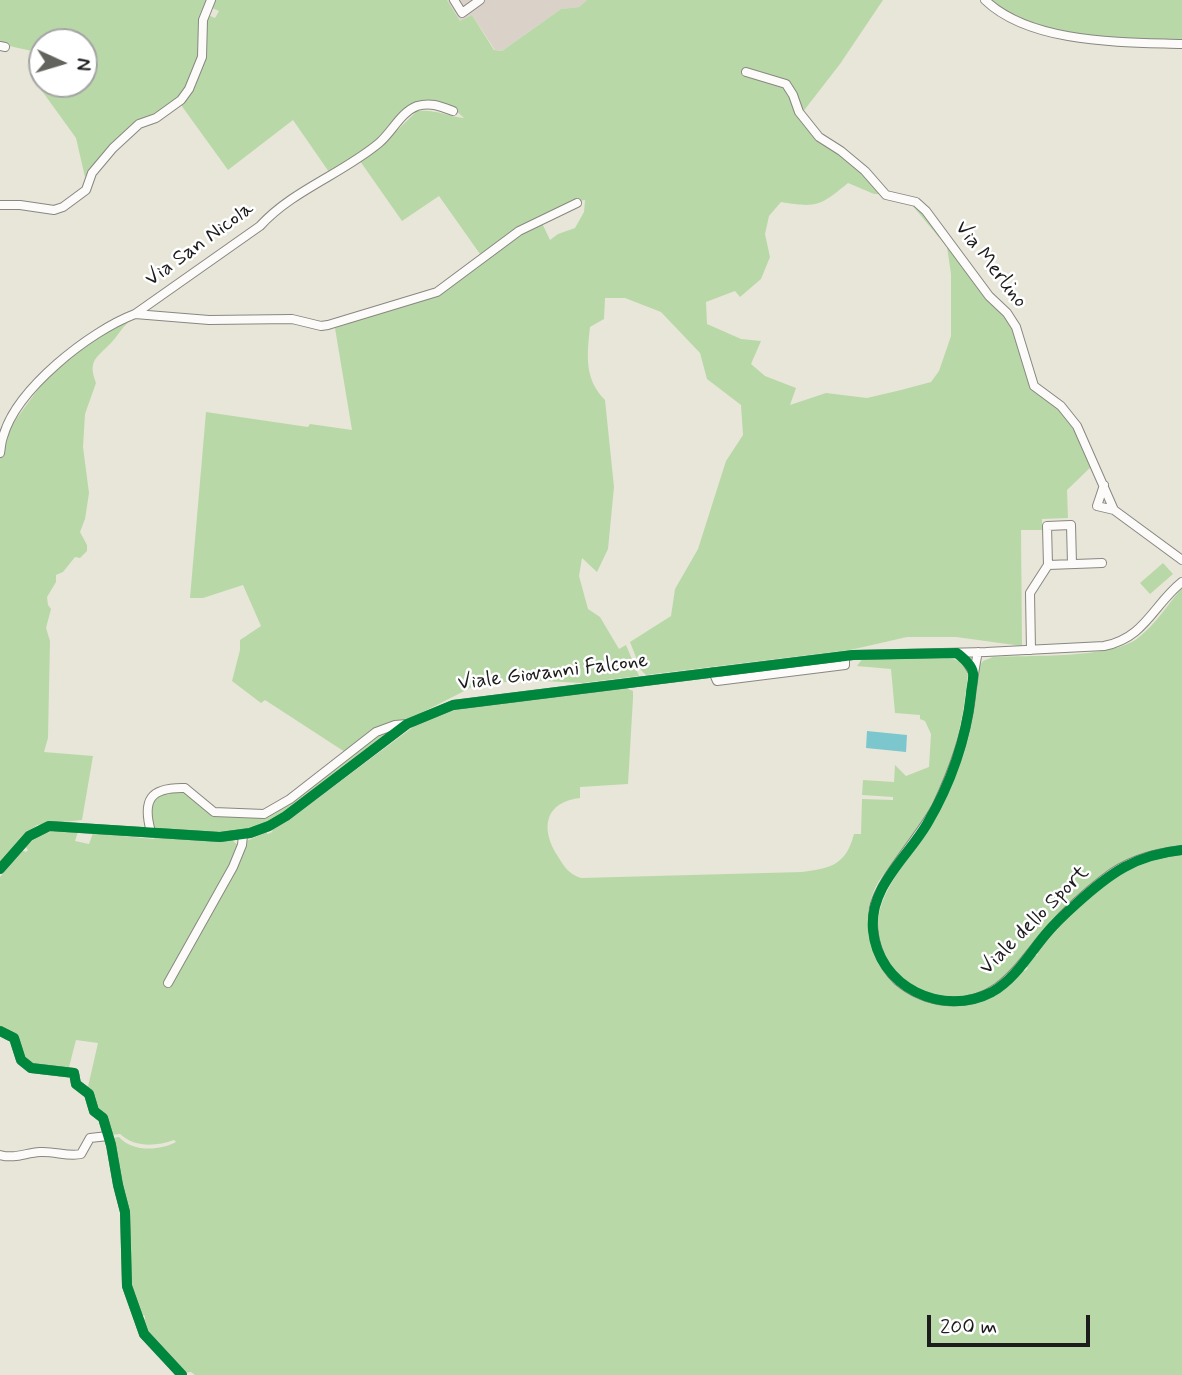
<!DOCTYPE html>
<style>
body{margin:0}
#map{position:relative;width:1182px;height:1375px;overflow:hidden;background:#e8e6d8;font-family:Mynerve,sans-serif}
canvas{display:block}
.north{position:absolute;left:28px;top:28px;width:70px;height:70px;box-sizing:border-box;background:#fff;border:2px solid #a4a4a4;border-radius:50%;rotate:94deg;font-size:19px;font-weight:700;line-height:28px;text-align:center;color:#1c1c1c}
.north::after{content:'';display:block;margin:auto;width:24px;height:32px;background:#63635e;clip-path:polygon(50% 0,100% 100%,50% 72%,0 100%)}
.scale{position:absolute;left:927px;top:1315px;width:163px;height:32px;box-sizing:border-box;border:4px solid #1c1c1c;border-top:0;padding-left:9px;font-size:21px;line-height:24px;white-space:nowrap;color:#1c1c1c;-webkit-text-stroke:5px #fff;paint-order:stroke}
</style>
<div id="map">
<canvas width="1182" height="1375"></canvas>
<div class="north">N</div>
<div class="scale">200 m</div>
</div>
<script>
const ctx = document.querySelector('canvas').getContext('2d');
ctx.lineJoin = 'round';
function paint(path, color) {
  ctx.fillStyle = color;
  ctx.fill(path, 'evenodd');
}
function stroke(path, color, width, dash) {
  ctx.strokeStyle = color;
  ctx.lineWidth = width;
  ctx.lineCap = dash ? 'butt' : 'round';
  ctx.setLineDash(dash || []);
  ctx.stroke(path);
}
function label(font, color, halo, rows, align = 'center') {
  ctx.font = font + ' Mynerve,sans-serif';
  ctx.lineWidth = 5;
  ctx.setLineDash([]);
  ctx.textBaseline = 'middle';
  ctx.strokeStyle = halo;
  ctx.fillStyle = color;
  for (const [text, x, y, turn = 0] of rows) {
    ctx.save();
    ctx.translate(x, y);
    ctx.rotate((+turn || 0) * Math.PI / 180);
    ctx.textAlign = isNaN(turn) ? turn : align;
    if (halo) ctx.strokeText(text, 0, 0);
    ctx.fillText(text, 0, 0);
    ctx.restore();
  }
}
paint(new Path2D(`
 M 447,0 L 587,0 L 579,7 L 561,9 L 502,51 L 495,50 L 472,15 L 461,22 Z`), '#dad2c8');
paint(new Path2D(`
 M 0,0 L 207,0 L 201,55 L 180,100 L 137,122 L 112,145 L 85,177 L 76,138 L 42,91 L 32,51 L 0,44 ZM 42,42 L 84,42 L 84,84 L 42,84 Z
 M 215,0 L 447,0 L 460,21 L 472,15 L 494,50 L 502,51 L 561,9 L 579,7 L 587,0 L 883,0 L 840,64 L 802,113 L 830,144 L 886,194 L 874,194 L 848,183 C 820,206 817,208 781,202 L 769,216 L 765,234 L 770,257 L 761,279 L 740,297 L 735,291 L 706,302 L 707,324 L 741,339 L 761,341 L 751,364 L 765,376 L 796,388 L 790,405 L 826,393 L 867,398 L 901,390 L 931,382 L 939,371 L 951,336 L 951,274 L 947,247 L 912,205 L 919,208 L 980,287 L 986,299 L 1006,315 L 1013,325 L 1033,388 L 1063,412 L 1079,434 L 1092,466 L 1067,490 L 1068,518 L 1042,519 L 1042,530 L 1021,530 L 1022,646 L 956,637 L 907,637 L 850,650 L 646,675 L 641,670 L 630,642 L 671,616 L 675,589 L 698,549 L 726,461 L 743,435 L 741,405 L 707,379 L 700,353 L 661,312 L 625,298 L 605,298 L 604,319 L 590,327 C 587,355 584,379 605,400 L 614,487 L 608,549 L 597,572 L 582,558 L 579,576 L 588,609 L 600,617 L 619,649 L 626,645 L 639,676 L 582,683 L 523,680 L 474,686 L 345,752 L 265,700 L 261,703 L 232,681 L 240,650 L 240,640 L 261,626 L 243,585 L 203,598 L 190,598 L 206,412 L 308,427 L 310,424 L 352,430 L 335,328 L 436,295 L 515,237 L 542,223 L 550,240 L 558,234 L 575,228 L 584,212 L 585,200 C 553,204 507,236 480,254 L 439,196 L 402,221 L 360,161 L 380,147 L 417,111 C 436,109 447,116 464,118 L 452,107 L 434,101 L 411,107 L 377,141 L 329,172 L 293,120 L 228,170 L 181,105 L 196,80 L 205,24 L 208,15 L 215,18 L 219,11 L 212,8 Z
 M 990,0 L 1182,0 L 1182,41 C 1126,38 1063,40 1012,16 C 1004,12 997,5 990,0 Z
 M 130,318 L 130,321 C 120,329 118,336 111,343 C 95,359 88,361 96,383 L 85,414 L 83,447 L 89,493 L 85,519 L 80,532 L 87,545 L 87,551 L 80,558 L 75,557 L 63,572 L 56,575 L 56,582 L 47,597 L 48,605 L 51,609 L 46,628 L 50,641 L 48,738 L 44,752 L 93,756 L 82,820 L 37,825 L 21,838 L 0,862 L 0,458 L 11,426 L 47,377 L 72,352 Z
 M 1163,563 L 1173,574 L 1150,594 L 1140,583 Z
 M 1182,588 L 1182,845 C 1135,853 1111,867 1076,899 C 1065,908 1054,917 1045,928 C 1029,947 1016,970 996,984 C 976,998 948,1001 925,992 C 908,985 895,974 886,958 C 859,907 906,866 930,826 C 941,808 950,788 957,768 C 966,747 971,724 974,701 C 976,689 975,676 980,665 L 983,661 L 993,657 C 1029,655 1111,659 1138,638 C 1155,625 1168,604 1182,588 Z
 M 896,657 C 915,657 965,650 968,674 C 964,711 958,748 942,782 C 934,802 923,821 912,839 C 902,854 889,866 879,881 C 860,911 868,950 888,976 C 903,995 930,1006 954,1006 C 982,1007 1006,991 1023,970 L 1025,971 L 1028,968 L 1026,966 L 1034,956 L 1038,955 L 1037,952 C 1073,905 1120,862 1182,854 L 1182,1375 L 195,1375 L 191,1372 L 184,1373 L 152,1342 L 141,1320 L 145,1319 L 145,1316 L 140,1314 L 129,1286 L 129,1274 L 131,1274 L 132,1270 L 129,1268 L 112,1138 L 119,1137 C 132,1152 159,1151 176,1142 L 174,1140 C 155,1147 134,1147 120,1134 L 111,1135 L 95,1106 L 96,1099 L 87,1091 L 98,1043 L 76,1040 L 68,1071 L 31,1066 L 26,1063 L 22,1052 L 0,1027 L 0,877 L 22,850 L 26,852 L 28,850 L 25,846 C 41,829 57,830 78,832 L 75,841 L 89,844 L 93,833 L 153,839 L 158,837 L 233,841 L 238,845 L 266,832 L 268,834 L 272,832 L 273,829 L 290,819 L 421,721 L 443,712 L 475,706 L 626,688 L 633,691 L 633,698 L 628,784 L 580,787 L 580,798 C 545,802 540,828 557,855 C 564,866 568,874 581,878 L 802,872 C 831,868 846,865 854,834 L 861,834 L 862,799 L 893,800 L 893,797 L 862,795 L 863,780 L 894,782 L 895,765 L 906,776 L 929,767 L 931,734 L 925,721 L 920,719 L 920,715 L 895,713 L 891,669 L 857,666 L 863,658 Z
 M 396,727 L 283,813 C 241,840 201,831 154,828 C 142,799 157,796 181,790 L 207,811 L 258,817 L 377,733 Z`), '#b9d8a8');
paint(new Path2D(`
 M 867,731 L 907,735 L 906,752 L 866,748 Z`), '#7cc7ce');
const minor = new Path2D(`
 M 454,0 L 462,13 L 480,0
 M 985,0 C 1031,44 1122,42 1182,44
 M 0,46 L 5,47
 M 746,72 L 786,84 L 793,95 L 799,112 L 819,137 L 841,151 L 865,171 L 886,195 L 916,202 L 926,211 L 989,296 L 1007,313 L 1016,327 L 1034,386 L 1061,406 L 1077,426 L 1114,510 L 1182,560
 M 0,205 L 20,205 L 54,210 L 63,207 L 86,190 L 92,173 L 113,148 L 139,124 L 156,118 L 181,100 L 189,89 L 202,57 L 203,20 L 211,0
 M 135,314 L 209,320 L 292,319 L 321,326 L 328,325 L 437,292 L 519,231 L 577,203
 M 0,453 C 1,448 1,442 3,437 C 16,389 90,331 135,314 L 260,226 C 293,190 342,174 379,143 C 392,132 401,112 417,106 C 431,102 440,106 453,111
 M 1104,485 L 1097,506 L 1114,510
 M 1048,565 L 1047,526 L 1071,525 L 1072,564
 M 1048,565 L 1102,563
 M 1031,650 L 1030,593 L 1048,565
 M 978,652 C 974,670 972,687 970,704 C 965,739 952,773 937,805 C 922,835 879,880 874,908 C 870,935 878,962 898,981 C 911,992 929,1000 946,1001 C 1002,1006 1021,960 1053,926 C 1068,909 1086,893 1104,879 C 1126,861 1154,853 1182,850
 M 957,653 L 966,661 L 973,672
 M 713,672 L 717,681 L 845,665 L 845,656
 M 151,832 C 142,800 150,787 185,788 L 214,812 L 264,814 L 290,799 L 376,732 L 395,725 L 407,724
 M 0,869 L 29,836 L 49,826 L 220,837 L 250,833 L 269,826 L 286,816 L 407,724 L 453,705 L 853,655 L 986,652 L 1104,646 C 1145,638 1153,605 1182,582
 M 168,983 L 233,867 L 242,845 L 243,835
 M 0,1031 L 14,1038 L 21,1060 L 31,1068 L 74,1073 L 76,1084 L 89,1094 L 94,1111 L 103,1118 L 111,1145 L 118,1185 L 125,1212 L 127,1286 L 144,1334 L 182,1375
 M 0,1155 C 15,1159 25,1153 40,1152 C 55,1151 68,1157 81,1154 L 90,1138 L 108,1136`);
stroke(minor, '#888781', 10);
stroke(minor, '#fcfbf9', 8);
stroke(new Path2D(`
 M 0,869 L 29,836 L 49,826 L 220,837 L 250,833 L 269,826 L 286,816 L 407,724 L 453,705 L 853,655 L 957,653 C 963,658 972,665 973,673 C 974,680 971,688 971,694 C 966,739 950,785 927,824 C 907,858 869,887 873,930 C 878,987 943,1018 992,992 C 1015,979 1030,953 1046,934 C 1055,923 1066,913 1076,904 C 1110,873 1135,855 1182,850
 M 0,1031 L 14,1038 L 21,1060 L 31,1068 L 74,1073 L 76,1084 L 89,1094 L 94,1111 L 103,1118 L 111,1145 L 118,1185 L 125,1212 L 127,1286 L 144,1334 L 182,1375`), '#00873e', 10);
label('21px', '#1c1c1c', '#fff', [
 ["Via San Nicola",200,245,-36],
 ["Via Merlino",990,265,52],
 ["Viale Giovanni Falcone",553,673,-7],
 ["Viale dello Sport",1035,921,-45]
]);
</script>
